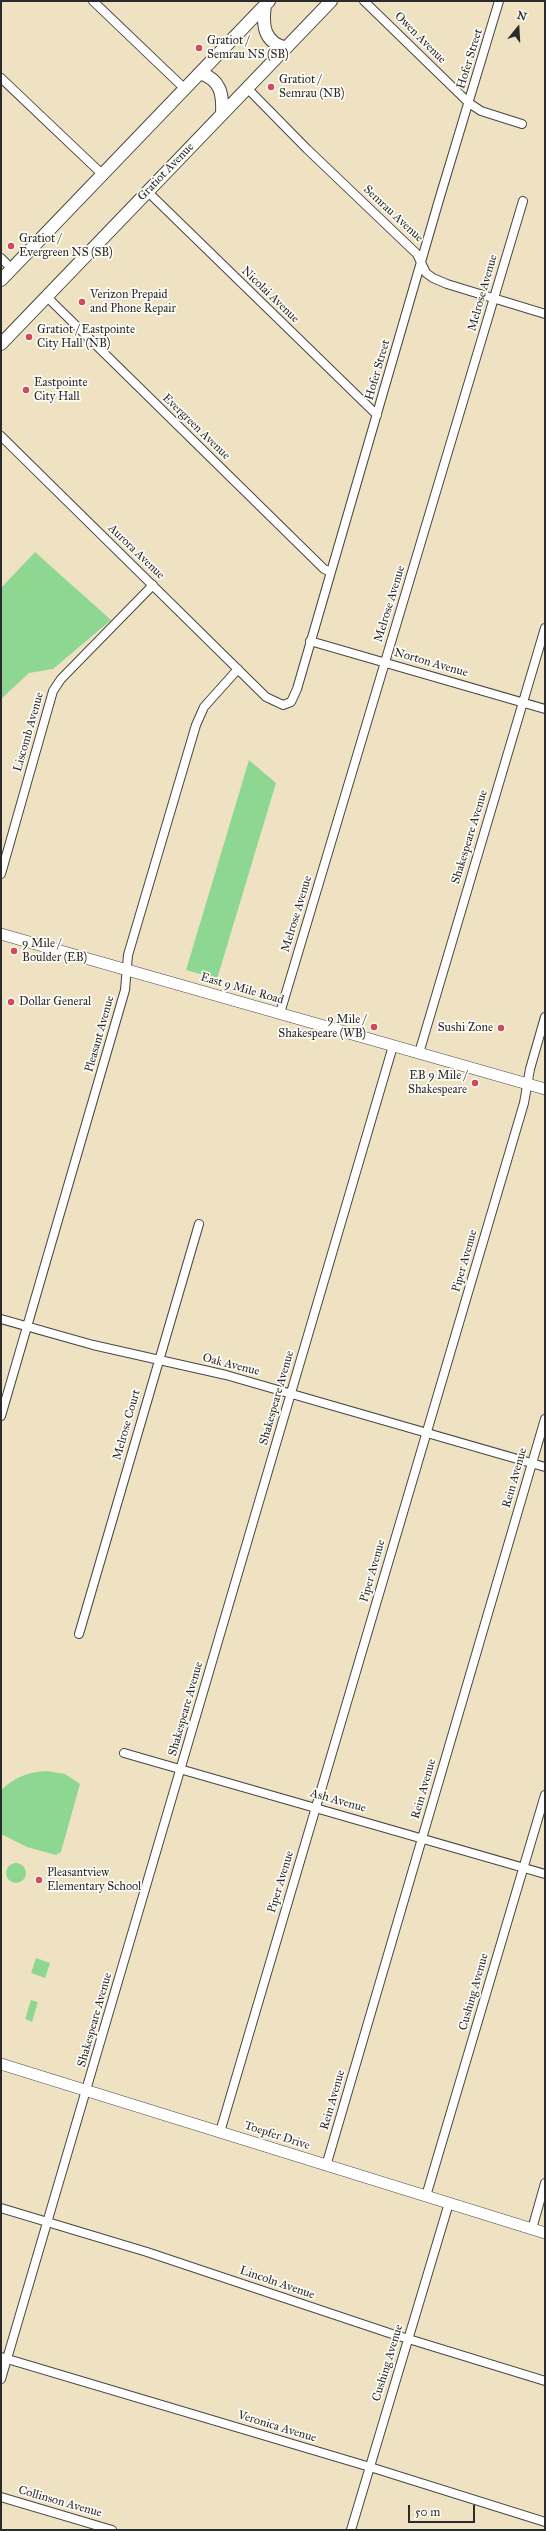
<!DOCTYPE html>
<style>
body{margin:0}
#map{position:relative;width:546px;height:2531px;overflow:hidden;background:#efe2c3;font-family:"IM FELL Great Primer",serif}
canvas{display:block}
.frame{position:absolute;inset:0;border:2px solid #2b2b2b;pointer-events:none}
.north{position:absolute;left:498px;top:8px;width:40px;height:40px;-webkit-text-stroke:3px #fdfcf7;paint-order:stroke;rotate:18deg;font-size:11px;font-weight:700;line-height:16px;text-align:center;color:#2b2b2b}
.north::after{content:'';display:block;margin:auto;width:14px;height:18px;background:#2b2b2b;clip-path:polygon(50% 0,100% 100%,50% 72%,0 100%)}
.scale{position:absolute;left:408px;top:2505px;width:67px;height:18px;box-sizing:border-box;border:2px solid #2b2b2b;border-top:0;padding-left:5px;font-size:12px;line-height:14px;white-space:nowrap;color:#2b2b2b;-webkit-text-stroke:3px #fdfcf7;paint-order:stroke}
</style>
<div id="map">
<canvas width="546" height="2531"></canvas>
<div class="frame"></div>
<div class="north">N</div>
<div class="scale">50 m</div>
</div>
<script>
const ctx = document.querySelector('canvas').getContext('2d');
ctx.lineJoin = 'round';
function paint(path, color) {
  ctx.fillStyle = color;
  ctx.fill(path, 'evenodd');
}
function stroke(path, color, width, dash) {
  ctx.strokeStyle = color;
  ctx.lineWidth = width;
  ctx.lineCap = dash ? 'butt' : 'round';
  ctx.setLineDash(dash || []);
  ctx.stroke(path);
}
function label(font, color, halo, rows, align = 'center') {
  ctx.font = font + ' "IM FELL Great Primer",serif';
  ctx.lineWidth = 3.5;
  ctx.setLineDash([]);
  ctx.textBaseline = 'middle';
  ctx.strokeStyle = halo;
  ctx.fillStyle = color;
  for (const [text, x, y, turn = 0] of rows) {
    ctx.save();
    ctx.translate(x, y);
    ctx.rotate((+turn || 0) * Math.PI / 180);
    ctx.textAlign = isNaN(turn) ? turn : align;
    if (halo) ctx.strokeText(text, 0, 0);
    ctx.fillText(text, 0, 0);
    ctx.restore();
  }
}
paint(new Path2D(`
 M 35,552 L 111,620 L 53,669 L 29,673 L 1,699 L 1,588 Z
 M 249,760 L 276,783 L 217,979 L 186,970 Z
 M 47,1771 L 65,1774 L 80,1784 L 61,1852 L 56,1855 L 27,1847 L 1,1834 L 1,1790 C 15,1777 28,1772 47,1771 Z
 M6 1873a10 10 0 1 1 20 0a10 10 0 1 1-20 0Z
 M 36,1958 L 50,1963 L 45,1978 L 31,1973 Z
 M 31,2000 L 38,2002 L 32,2022 L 25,2019 Z`), '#8ed793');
const street = new Path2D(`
 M 93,1 L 185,89
 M 364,1 L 469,103 L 481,111 L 522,124
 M 1,78 L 102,174
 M 247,88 L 307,149 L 417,254 L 426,273 L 433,278 L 447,284 L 545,314
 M 148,192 L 377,415
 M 1,258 L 12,269
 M 46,296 L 324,569 L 331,572
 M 1,436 L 266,697 L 283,705 L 291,702 L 297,689 L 439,200 L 499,1
 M 310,641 L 545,709
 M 1,874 L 53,691 L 61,679 L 153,585
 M 280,1013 L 523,201
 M 419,1053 L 545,628
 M 1,1319 L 93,1345 L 226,1375 L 545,1467
 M 1,1416 L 125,990 L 128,955 L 196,725 L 204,707 L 238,669
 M 79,1634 L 199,1224
 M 124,1753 L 545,1874
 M 220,2132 L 524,1103 L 530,1069 L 545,1017
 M 326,2166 L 545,1419
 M 426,2196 L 545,1795
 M 1,2208 L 147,2252 L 389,2333 L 545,2381
 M 532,2229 L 545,2183
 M 1,2357 L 370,2467 L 545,2522
 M 1,2379 L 393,1046
 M 1,2497 L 112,2530
 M 351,2530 L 449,2203`);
const secondary = new Path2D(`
 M 1,934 L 545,1089
 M 1,2064 L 545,2233`);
const primary = new Path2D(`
 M 265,5 C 262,26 264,42 286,48
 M 200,73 C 221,80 223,94 222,114
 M 1,280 L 269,1
 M 1,344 L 331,1`);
stroke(street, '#484642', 10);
stroke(secondary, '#484642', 12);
stroke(primary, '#484642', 14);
stroke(street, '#fff', 8);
stroke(secondary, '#fff', 11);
stroke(primary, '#fff', 12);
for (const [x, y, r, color] of [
 [199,48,4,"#d1495b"],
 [271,87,4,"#d1495b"],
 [11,246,4,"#d1495b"],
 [82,302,4,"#d1495b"],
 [29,337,4,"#d1495b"],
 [26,390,4,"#d1495b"],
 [14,951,4,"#d1495b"],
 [11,1002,4,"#d1495b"],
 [374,1027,4,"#d1495b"],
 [501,1028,4,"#d1495b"],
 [475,1083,4,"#d1495b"],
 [39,1880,4,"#d1495b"]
]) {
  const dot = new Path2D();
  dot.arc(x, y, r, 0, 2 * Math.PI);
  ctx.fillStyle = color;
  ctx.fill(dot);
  stroke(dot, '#fdfcf7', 1.5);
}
label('12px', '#2b2b2b', '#fdfcf7', [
 ["Owen Avenue",420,38,45],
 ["Hofer Street",470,59,-73],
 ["Gratiot Avenue",166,172,-46],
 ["Semrau Avenue",393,214,43],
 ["Melrose Avenue",483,293,-74],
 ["Nicolai Avenue",270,295,44],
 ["Hofer Street",378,370,-74],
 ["Evergreen Avenue",196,427,44],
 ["Aurora Avenue",136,552,44],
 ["Melrose Avenue",390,604,-73],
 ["Norton Avenue",431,663,16],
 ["Liscomb Avenue",29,732,-74],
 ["Shakespeare Avenue",470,837,-73],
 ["Melrose Avenue",297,914,-73],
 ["East 9 Mile Road",242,989,16],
 ["Pleasant Avenue",100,1034,-74],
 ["Piper Avenue",465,1261,-74],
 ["Oak Avenue",231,1365,14],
 ["Shakespeare Avenue",277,1398,-74],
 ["Melrose Court",127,1425,-74],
 ["Rein Avenue",515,1478,-74],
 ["Piper Avenue",373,1571,-74],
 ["Shakespeare Avenue",186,1709,-74],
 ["Rein Avenue",424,1789,-74],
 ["Ash Avenue",338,1801,16],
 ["Piper Avenue",281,1882,-73],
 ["Cushing Avenue",474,1992,-74],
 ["Shakespeare Avenue",95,2020,-74],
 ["Rein Avenue",333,2100,-74],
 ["Toepfer Drive",277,2136,18],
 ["Lincoln Avenue",277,2283,19],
 ["Cushing Avenue",388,2363,-73],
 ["Veronica Avenue",277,2427,17],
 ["Collinson Avenue",60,2502,16]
]);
label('12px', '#2b2b2b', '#fdfcf7', [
 ["Gratiot /",207,41],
 ["Semrau NS (SB)",207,55],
 ["Gratiot /",279,80],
 ["Semrau (NB)",279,94],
 ["Gratiot /",19,239],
 ["Evergreen NS (SB)",19,253],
 ["Verizon Prepaid",90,295],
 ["and Phone Repair",90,309],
 ["Gratiot / Eastpointe",37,330],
 ["City Hall (NB)",37,344],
 ["Eastpointe",34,383],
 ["City Hall",34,397],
 ["9 Mile /",22,944],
 ["Boulder (EB)",22,958],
 ["Dollar General",19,1002],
 ["9 Mile /",366,1020,"right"],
 ["Shakespeare (WB)",366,1034,"right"],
 ["Sushi Zone",493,1028,"right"],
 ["EB 9 Mile /",467,1076,"right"],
 ["Shakespeare",467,1090,"right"],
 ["Pleasantview",47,1873],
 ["Elementary School",47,1887]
], 'left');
</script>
